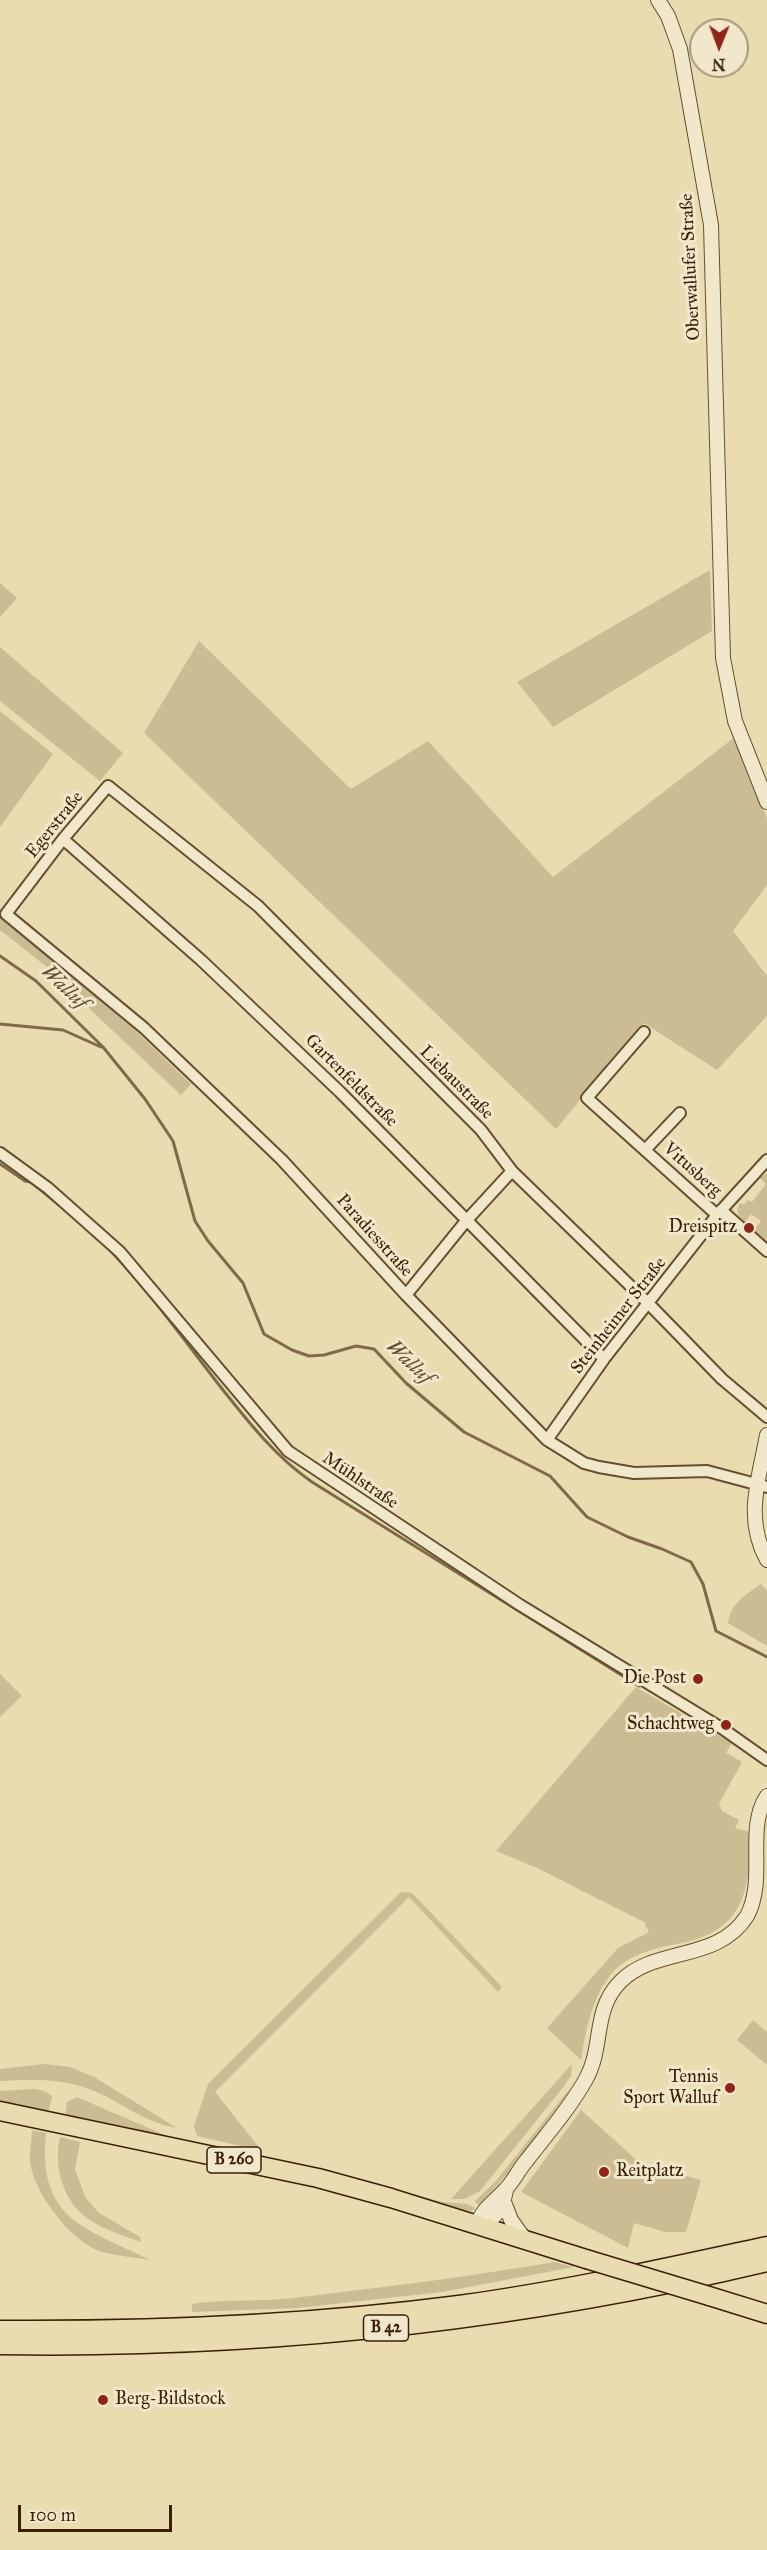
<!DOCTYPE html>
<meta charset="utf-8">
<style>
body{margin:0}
#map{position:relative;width:767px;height:2550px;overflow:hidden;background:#e9dcb0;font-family:"IM FELL Great Primer",serif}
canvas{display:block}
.north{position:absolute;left:689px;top:18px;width:60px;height:60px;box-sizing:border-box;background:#f1e8cc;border:2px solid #a8987d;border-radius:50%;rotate:181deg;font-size:16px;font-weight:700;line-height:24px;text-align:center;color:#3b2006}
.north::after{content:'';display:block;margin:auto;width:21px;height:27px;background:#8f2418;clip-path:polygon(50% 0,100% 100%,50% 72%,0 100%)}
.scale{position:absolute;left:18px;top:2505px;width:154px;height:27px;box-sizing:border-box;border:3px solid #3b2006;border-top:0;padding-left:8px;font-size:18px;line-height:21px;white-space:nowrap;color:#3b2006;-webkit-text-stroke:4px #f1e8cc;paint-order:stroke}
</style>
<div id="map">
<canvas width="767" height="2550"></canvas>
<div class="north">N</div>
<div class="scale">100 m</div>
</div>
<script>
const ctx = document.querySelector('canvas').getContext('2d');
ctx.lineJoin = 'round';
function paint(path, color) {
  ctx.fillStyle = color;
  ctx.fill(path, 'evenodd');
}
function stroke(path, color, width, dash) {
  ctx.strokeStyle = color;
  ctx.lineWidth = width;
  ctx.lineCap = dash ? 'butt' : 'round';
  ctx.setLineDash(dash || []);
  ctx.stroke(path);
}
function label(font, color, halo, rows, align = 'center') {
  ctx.font = font + ' "IM FELL Great Primer",serif';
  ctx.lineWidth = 6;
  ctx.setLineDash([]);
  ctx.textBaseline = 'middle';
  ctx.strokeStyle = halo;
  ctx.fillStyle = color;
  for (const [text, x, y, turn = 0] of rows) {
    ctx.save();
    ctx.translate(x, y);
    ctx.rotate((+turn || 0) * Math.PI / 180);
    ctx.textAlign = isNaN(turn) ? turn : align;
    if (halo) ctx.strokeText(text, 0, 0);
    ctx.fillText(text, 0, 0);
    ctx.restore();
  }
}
paint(new Path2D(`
 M 710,570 L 712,631 L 553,727 L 517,682 Z
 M 0,583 L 17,598 L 0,617 Z
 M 199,641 L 351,789 L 428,741 L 553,877 L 735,737 L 767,818 L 767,885 L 733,931 L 767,976 L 767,1016 L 717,1070 L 644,1023 L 556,1129 L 144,733 Z
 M 0,647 L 123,753 L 100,781 L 0,701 Z
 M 0,711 L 53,754 L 0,827 Z
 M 0,917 L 137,1032 L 191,1084 L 181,1095 L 78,998 L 66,982 L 0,930 Z
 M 767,1173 L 767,1242 L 754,1230 L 761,1221 L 751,1214 L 745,1222 C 738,1215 735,1212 740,1203 L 744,1205 L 748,1200 L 752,1202 L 766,1184 L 760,1178 Z
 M 761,1584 L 767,1591 L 767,1646 L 728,1623 C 731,1603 745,1595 761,1584 Z
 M 0,1674 L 22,1696 L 0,1717 Z
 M 636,1687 L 732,1743 L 726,1753 L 742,1762 L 719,1804 L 722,1811 L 739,1820 L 735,1828 L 750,1832 C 750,1872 750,1916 707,1935 C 692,1942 674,1944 658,1948 C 644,1952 624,1959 614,1971 C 592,1995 586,2029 581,2060 L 547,2028 L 618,1948 L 649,1932 L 644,1922 L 535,1867 L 496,1851 Z
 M 401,1892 L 412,1893 L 502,1987 L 498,1992 L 409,1897 L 215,2092 L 262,2151 L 197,2136 L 194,2126 L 208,2084 Z
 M 753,2020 L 767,2032 L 767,2065 L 737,2040 Z
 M 44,2064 L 70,2067 L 94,2077 L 177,2128 C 143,2123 116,2097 83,2087 C 56,2078 28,2080 0,2081 L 0,2069 Z
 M 572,2064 L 571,2076 L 564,2086 L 480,2191 L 464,2199 L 451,2199 Z
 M 35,2089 L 44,2091 L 52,2096 L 48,2114 L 0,2105 L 0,2091 Z
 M 568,2091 L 572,2093 L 519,2161 L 479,2205 L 475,2202 L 476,2200 L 495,2182 Z
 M 77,2097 L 167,2136 L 329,2173 L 443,2202 L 467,2204 L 476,2208 L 471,2211 L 456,2210 L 65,2117 L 67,2102 Z
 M 581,2110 L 641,2164 L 701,2180 L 686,2232 L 665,2232 L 634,2223 L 628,2248 L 521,2192 Z
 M 32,2130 L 46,2133 C 37,2220 86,2228 150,2260 C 134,2257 115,2256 99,2251 C 70,2240 34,2193 30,2162 C 29,2152 32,2140 32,2130 Z
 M 60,2137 L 80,2142 L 75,2169 L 85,2197 L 99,2213 L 140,2237 L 141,2242 C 122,2235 98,2228 82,2214 C 61,2196 54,2162 60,2137 Z
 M 555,2262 L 574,2267 L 442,2292 L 298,2308 L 192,2312 L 192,2304 C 222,2299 253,2302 283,2299 C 374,2289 465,2277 555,2262 Z`), '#cbbc93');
stroke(new Path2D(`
 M 0,956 L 36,981 L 103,1047 L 145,1099 L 173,1141 L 195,1221 L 208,1241 L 243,1283 L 264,1334 L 292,1350 L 309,1356 L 324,1355 L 356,1346 L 374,1349 L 406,1383 L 464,1432 L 550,1476 L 587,1517 L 628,1537 L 662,1549 L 691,1562 L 703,1584 L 716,1631 L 767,1657
 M 0,1024 L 63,1030 L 101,1047
 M 0,1164 L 25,1181 L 31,1182 L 59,1205
 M 103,1243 C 147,1288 184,1340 223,1390 C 250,1424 276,1457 312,1482 L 639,1686`), '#806a49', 3);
const minor = new Path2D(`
 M 63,839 L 201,960 L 340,1092 L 604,1359
 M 644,1032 L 587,1098 L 717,1215
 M 645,1150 L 680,1113
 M 0,1153 L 48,1188 L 120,1252 L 288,1451 L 520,1605 L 723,1729 L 767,1760
 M 721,1210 L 767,1251
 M 406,1295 L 466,1221 L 512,1171
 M 767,1417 L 722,1379 L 649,1304 L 512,1171 L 481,1130 L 258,906 L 108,786 L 63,839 L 6,914 L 144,1028 L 282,1160 L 406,1295 L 547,1440 L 584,1463 L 599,1467 L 634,1473 L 707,1471 L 767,1487
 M 547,1440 L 604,1359 L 717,1215 L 767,1160`);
const tertiary = new Path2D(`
 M 658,0 L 668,16 L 680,49 L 711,225 L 723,658 L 735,721 L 767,802
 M 767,1435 C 759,1479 744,1518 767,1560
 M 504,2202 L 511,2220 L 524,2238
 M 477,2224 C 483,2208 494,2202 505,2190 C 514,2181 519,2169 527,2160 C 547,2134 570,2108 586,2079 C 604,2047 592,2011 620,1982 C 655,1946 717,1963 747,1916 C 767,1879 745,1828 767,1796
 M 477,2224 C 496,2221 503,2208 506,2190`);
const primary = new Path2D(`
 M 0,2111 L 318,2178 L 391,2198 L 586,2259
 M 709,2296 L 767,2314`);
const trunk = new Path2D(`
 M 0,2330 C 153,2331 306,2325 459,2305 C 562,2291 665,2268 767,2246
 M 0,2345 C 259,2349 515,2322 767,2262`);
stroke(minor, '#664f30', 14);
stroke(tertiary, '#664f30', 16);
stroke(primary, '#3b2006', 21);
stroke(trunk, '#3b2006', 21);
stroke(minor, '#f1e8cc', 10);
stroke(tertiary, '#f1e8cc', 14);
stroke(primary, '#e9dcb0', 18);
stroke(trunk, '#e9dcb0', 18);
const primaryBridge = new Path2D(`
 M 586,2259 L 709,2296`);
stroke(primaryBridge, '#3b2006', 21, []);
stroke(primaryBridge, '#e9dcb0', 18);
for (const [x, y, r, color] of [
 [749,1228,6,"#8f2418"],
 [698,1679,6,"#8f2418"],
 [726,1725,6,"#8f2418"],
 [730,2088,6,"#8f2418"],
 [604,2172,6,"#8f2418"],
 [103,2400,6,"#8f2418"]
]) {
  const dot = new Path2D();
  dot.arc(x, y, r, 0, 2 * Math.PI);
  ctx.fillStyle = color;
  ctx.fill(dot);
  stroke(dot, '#f1e8cc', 2);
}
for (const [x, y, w] of [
 [234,2160,54],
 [386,2328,45]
]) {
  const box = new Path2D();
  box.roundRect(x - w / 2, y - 13, w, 26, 4.5);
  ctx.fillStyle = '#f1e8cc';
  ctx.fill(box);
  stroke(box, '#3b2006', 1.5);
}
label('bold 16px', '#3b2006', null, [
 ["B 260",234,2160],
 ["B 42",386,2328]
]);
label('18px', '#3b2006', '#f1e8cc', [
 ["Oberwallufer Straße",691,267,-93],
 ["Egerstraße",55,825,-51],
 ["Gartenfeldstraße",351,1081,45],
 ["Liebaustraße",456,1083,45],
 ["Vitusberg",692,1170,42],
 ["Paradiesstraße",374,1236,48],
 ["Steinheimer Straße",619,1316,-52],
 ["Mühlstraße",360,1481,34]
]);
label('18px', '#3b2006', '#f1e8cc', [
 ["Dreispitz",737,1228],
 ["Die Post",686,1679],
 ["Schachtweg",714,1725],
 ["Tennis",718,2078],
 ["Sport Walluf",718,2099],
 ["Reitplatz",616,2172,"left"],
 ["Berg-Bildstock",115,2400,"left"]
], 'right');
label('italic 20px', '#634b2d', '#f1e8cc', [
 ["Walluf",64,988,43],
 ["Walluf",409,1363,43]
]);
</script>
